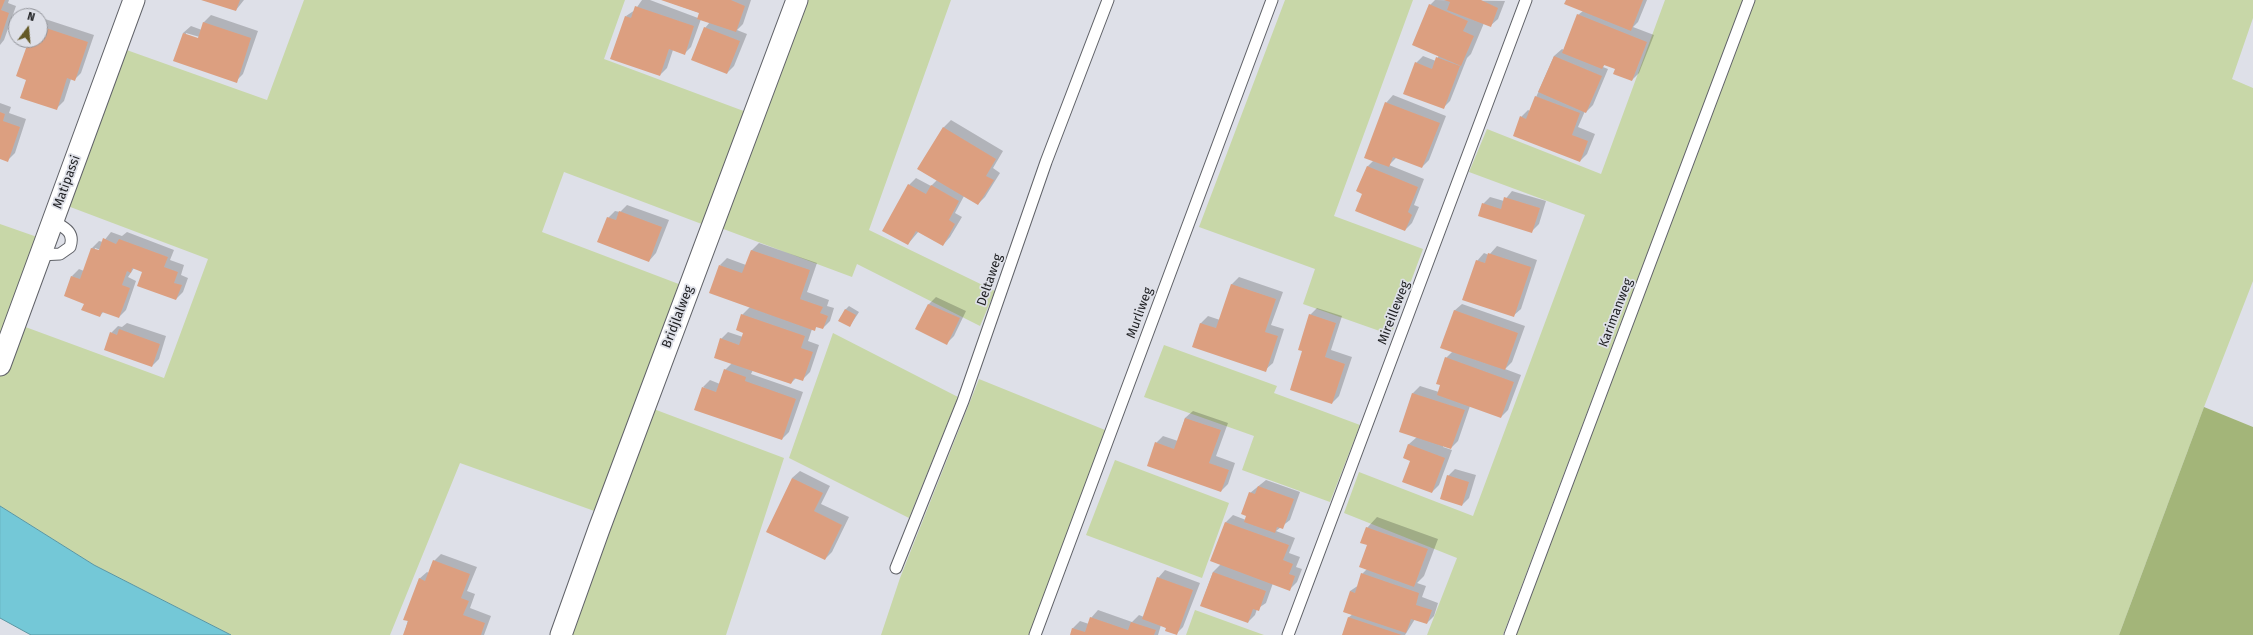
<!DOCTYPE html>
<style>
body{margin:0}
#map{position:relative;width:2253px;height:635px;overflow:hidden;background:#dee0e8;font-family:"Fira Sans",sans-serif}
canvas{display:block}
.north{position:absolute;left:8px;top:8px;width:40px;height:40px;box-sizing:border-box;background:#dee0e8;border:1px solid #92949a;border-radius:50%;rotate:16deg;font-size:11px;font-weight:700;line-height:16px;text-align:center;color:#212225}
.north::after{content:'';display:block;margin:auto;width:14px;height:18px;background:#645926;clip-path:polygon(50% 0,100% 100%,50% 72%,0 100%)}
</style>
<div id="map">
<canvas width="2253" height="635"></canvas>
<div class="north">N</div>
</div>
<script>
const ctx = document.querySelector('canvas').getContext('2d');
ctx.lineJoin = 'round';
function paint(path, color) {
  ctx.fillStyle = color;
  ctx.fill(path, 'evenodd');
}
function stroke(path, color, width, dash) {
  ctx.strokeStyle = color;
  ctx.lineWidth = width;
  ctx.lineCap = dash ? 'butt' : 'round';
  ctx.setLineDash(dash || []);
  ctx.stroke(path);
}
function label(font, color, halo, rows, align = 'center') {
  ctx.font = font + ' "Fira Sans",sans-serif';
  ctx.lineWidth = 3.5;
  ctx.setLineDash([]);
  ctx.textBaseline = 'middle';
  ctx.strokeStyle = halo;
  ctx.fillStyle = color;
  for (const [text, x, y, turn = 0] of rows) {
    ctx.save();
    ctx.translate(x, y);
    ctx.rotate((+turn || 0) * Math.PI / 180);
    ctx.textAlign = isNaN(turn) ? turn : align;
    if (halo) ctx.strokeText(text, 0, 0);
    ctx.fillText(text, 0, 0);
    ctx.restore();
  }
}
paint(new Path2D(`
 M 304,0 L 625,0 L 604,59 L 749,113 L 707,226 L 564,172 L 542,232 L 684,286 L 600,513 L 460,463 L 390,635 L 231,635 L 94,565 L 0,506 L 0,372 L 20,325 L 164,378 L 208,259 L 65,205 L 121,48 L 267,100 Z
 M 804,0 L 951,0 L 869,230 L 995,291 L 980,326 L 857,264 L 852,277 L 718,227 Z
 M 1285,0 L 1413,0 L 1334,216 L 1423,249 L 1391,335 L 1303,304 L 1315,269 L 1199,227 Z
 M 1665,0 L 1743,0 L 1503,635 L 1427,635 L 1457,558 L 1344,513 L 1359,472 L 1473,516 L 1585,215 L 1469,172 L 1487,129 L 1601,174 Z
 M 1754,0 L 2253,0 L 2253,18 L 2232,79 L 2253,88 L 2253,281 L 2204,407 L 2119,635 L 1515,635 Z
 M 0,224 L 40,238 L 0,344 Z
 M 833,333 L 958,397 L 909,518 L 789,458 Z
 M 1164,345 L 1277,386 L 1274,393 L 1360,425 L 1330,502 L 1242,470 L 1254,436 L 1144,397 Z
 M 979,379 L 1110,432 L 1033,635 L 881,635 L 900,578 Z
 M 651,408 L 784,458 L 726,635 L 569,635 Z
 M 1115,460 L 1229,503 L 1202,578 L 1086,535 Z
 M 1195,610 L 1264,635 L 1186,635 Z`), '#c8d7a8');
paint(new Path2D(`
 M 2204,407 L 2253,427 L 2253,635 L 2119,635 Z`), '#a3b579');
const water = new Path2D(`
 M 0,506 L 94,565 L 231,635 L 31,635 L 0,618 Z`);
paint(water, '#74c8d7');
stroke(water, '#5b96a2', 1);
paint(new Path2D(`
 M 0,0 L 9,0 L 8,3 L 16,6 L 4,40 L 0,45 Z
 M 203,0 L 244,0 L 236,10 Z
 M 642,0 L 650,0 L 698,18 L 700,13 L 663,0 L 751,0 L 743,24 L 737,30 L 747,34 L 734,66 L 727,73 L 705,28 L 710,22 L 701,19 L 691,47 L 684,54 L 673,50 L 667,68 L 660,75 L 626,16 L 635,10 Z
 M 1435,0 L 1505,1 L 1498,19 L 1490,26 L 1484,23 L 1471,54 L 1467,58 L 1450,101 L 1443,108 L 1416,63 L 1423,56 L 1436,61 L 1439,55 L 1430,5 Z
 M 1567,0 L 1647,0 L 1638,22 L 1633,27 L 1654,35 L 1639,73 L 1632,80 L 1616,69 L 1605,64 L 1603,67 L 1608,69 L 1593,105 L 1586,112 L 1585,111 L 1578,127 L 1595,134 L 1587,154 L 1580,161 L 1521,117 L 1528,110 L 1530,111 L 1554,56 L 1562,49 L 1564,50 L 1578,15 L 1583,11 Z
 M 211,15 L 258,31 L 243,74 L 236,81 L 183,33 L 191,26 L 202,30 L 204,22 ZM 186,33 L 203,38 L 202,40 L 186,35 Z
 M 42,18 L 94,35 L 81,73 L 74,80 L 71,79 L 64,101 L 56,109 L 27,79 L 30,40 L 40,40 L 40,20 Z
 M 1393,95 L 1446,116 L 1429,160 L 1422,167 L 1397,157 L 1389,165 L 1424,179 L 1414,205 L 1419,207 L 1412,223 L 1405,230 L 1363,193 L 1367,167 L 1374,160 L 1386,103 Z
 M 0,103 L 11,107 L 9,113 L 26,119 L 15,153 L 7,161 L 0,158 Z
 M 951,120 L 1003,151 L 993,168 L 1000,173 L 985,197 L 978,204 L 964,196 L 955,213 L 962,217 L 950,237 L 943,245 L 919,231 L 908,244 L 909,185 L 916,178 L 931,186 L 937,180 L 919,169 L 944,127 Z
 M 1512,191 L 1546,201 L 1539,224 L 1532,231 L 1483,204 L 1490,197 L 1504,201 Z
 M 627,205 L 669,220 L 656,253 L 649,261 L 608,218 L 615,211 L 620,212 Z
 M 111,232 L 122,236 L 127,232 L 174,250 L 170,260 L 184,265 L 181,275 L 188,278 L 183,292 L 176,299 L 143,271 L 134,268 L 128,277 L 136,281 L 126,310 L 119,317 L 104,311 L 100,316 L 85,303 L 72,276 L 79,269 L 84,271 L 92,248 L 99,241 L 103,242 ZM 95,248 L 104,251 L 95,250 Z
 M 759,243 L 817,263 L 807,292 L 829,300 L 827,306 L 834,308 L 830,321 L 823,328 L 817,326 L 814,330 L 812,329 L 808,341 L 819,345 L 810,372 L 803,379 L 797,377 L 791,383 L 753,370 L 751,374 L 803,392 L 789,432 L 782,439 L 703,387 L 710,380 L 720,384 L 725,370 L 732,363 L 721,339 L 728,332 L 743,337 L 744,332 L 742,315 L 750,307 L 720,265 L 727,258 L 746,265 L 752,250 Z
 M 1497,246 L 1537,260 L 1521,309 L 1513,316 L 1477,261 L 1484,253 L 1489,255 Z
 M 1239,277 L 1283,292 L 1271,325 L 1284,329 L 1273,363 L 1265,370 L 1193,346 L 1201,323 L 1208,316 L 1220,320 L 1232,284 Z
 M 936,297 L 966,311 L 954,336 L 947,343 L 917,329 L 929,304 Z
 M 1462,304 L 1525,326 L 1512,362 L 1505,369 L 1521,375 L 1508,410 L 1501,417 L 1470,406 L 1458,441 L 1451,448 L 1443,445 L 1443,447 L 1452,450 L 1439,485 L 1432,492 L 1411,460 L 1404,458 L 1409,444 L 1417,437 L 1400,431 L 1413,393 L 1420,386 L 1439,392 L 1446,358 L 1453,351 L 1454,311 Z
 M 849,306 L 859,312 L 850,326 L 845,310 Z
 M 1317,308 L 1342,316 L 1331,350 L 1352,357 L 1339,396 L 1332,403 L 1304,351 L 1310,315 Z
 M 127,323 L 166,336 L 159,359 L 152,366 L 111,333 L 118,326 L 122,327 Z
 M 1193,411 L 1228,423 L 1216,456 L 1235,463 L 1228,484 L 1221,491 L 1156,443 L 1163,436 L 1178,441 L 1185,418 Z
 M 1455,469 L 1476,475 L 1469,498 L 1462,505 L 1448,476 Z
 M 800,471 L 830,486 L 821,504 L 849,517 L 832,552 L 825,559 L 792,478 Z
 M 1266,480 L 1300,492 L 1290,520 L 1276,531 L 1295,538 L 1289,553 L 1300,557 L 1296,567 L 1302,569 L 1297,582 L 1290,589 L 1273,583 L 1266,603 L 1257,609 L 1255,615 L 1248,622 L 1201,605 L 1213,572 L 1221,564 L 1212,561 L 1226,522 L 1233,515 L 1246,520 L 1250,493 Z
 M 1377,517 L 1438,539 L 1424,576 L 1417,583 L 1426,586 L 1422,597 L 1438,603 L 1434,616 L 1427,623 L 1415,619 L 1405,635 L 1343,635 L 1349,617 L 1353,614 L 1350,591 L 1359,585 L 1362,574 L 1367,569 L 1367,528 Z
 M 441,554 L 477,567 L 467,591 L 475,594 L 470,608 L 491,616 L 484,635 L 404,635 L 419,579 L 427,572 L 429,573 L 434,561 Z
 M 1165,570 L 1200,583 L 1183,627 L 1176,634 L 1161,625 L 1158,635 L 1071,635 L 1073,628 L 1080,621 L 1089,624 L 1091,618 L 1098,610 L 1132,622 L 1139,615 L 1144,617 L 1158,578 Z`), '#0003');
paint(new Path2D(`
 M 0,0 L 5,0 L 1,10 L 9,13 L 0,40 Z
 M 201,0 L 240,0 L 236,11 Z
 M 661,0 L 731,0 L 745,6 L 736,32 L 697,19 L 699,13 Z
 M 1444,0 L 1481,0 L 1498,8 L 1491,27 L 1447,10 L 1450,2 Z
 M 1566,0 L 1643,0 L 1631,31 L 1564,4 Z
 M 1429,4 L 1468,21 L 1463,31 L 1474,36 L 1461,66 L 1412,45 Z
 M 635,6 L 694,26 L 685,55 L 669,49 L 660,76 L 610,59 L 625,16 L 631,18 Z
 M 1577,14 L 1647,42 L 1632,81 L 1613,74 L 1615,69 L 1604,65 L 1602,69 L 1562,53 Z
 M 203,22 L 251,38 L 237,83 L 173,61 L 183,33 L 198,38 Z
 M 40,26 L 88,42 L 75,81 L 67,78 L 57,110 L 20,98 L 26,80 L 16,76 L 29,40 L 40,40 Z
 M 704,27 L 740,41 L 727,74 L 691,60 Z
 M 1554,56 L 1602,76 L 1586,113 L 1538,92 Z
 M 1436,57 L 1460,66 L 1444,109 L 1403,94 L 1415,62 L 1432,69 Z
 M 1535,96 L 1580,113 L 1572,135 L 1588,141 L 1580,162 L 1513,136 L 1520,116 L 1526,119 Z
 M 1385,102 L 1440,123 L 1422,168 L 1393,157 L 1389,167 L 1364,158 Z
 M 0,112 L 5,114 L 3,121 L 20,127 L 8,162 L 0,159 Z
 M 943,127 L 996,159 L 986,176 L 994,180 L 978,205 L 917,169 Z
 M 1367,166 L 1418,187 L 1408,212 L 1412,215 L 1405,231 L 1355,211 L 1362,194 L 1356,191 Z
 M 908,184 L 926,194 L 931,185 L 959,201 L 949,220 L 955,224 L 943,246 L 916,231 L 908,245 L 882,231 Z
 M 1504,197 L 1540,208 L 1532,233 L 1478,216 L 1482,203 L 1501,209 Z
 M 619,211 L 662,227 L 649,262 L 597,242 L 607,217 L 616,220 Z
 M 103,238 L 116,244 L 119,239 L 168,257 L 164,267 L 178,272 L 174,283 L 182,285 L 176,300 L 137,286 L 142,272 L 132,268 L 131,273 L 127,271 L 122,285 L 130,288 L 119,318 L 102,312 L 100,317 L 81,310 L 84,304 L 64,296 L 71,276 L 80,279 L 91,248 L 99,250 Z
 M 751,250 L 810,270 L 800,299 L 823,307 L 820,313 L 828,316 L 823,329 L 816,327 L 815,331 L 709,293 L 719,265 L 742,273 Z
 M 1488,253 L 1531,267 L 1514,317 L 1462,300 L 1476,260 L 1485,263 Z
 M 1231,284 L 1276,299 L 1265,332 L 1278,336 L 1266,372 L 1192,347 L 1200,323 L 1216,328 Z
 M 928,304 L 960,318 L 947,345 L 915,329 Z
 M 845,309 L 856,315 L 850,327 L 838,321 Z
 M 1454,310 L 1518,333 L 1505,370 L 1440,348 Z
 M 741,314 L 805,336 L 801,348 L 813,352 L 803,381 L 794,378 L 791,384 L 714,358 L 720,338 L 739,345 L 743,333 L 736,330 Z
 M 1309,314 L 1336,323 L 1325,357 L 1345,364 L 1332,404 L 1290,390 L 1302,351 L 1298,350 Z
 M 119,329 L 160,344 L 152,367 L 104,350 L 110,332 L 117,335 Z
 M 1445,357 L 1514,382 L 1501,418 L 1437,395 L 1440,385 L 1436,384 Z
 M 724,369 L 746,377 L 745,381 L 796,399 L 782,440 L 694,410 L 702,387 L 716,392 Z
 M 1412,393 L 1465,410 L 1451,449 L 1399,432 Z
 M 1185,418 L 1221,430 L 1209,463 L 1229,470 L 1221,492 L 1147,466 L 1155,442 L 1174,449 Z
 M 1408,444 L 1445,458 L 1432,493 L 1402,482 L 1410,461 L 1403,458 Z
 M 1447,475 L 1469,482 L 1462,506 L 1440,499 Z
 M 792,478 L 823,493 L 814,511 L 842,525 L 825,560 L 766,532 Z
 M 1258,486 L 1294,499 L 1283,529 L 1277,527 L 1275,533 L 1244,522 L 1246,516 L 1241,514 L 1249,492 L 1255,494 Z
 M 1225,522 L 1289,545 L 1283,560 L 1293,564 L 1289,574 L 1295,576 L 1290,591 L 1210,561 Z
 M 1366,527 L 1428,549 L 1414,587 L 1359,567 L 1367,545 L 1360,543 Z
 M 433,560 L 470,574 L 461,598 L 469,601 L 463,615 L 485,623 L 481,635 L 403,635 L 408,621 L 403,620 L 419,578 L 425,581 Z
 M 1213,572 L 1266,591 L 1259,611 L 1253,609 L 1248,623 L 1200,606 Z
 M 1361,573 L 1419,593 L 1416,605 L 1432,610 L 1427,624 L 1411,619 L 1406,633 L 1343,612 L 1350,591 L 1355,593 Z
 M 1157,577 L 1193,590 L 1177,635 L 1165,631 L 1166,628 L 1142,619 Z
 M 1090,617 L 1128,630 L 1131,622 L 1156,630 L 1154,635 L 1070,635 L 1072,628 L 1085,632 Z
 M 1348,617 L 1402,635 L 1342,635 Z`), '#dc9f80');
const lane = new Path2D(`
 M 40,255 L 60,254 L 70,247 C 75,232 65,228 53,221
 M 896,568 L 963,401 L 1046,162 L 1108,0
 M 1035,635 L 1272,0
 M 1288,635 L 1526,0
 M 1510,635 L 1749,0`);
const street = new Path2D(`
 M 0,365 L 134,0
 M 561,635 L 599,529 L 797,0`);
stroke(lane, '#606268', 13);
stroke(street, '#606268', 23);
stroke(lane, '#fff', 11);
stroke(street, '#fff', 21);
label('13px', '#212225', '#dee0e8', [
 ["Matipassi",67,182,-70],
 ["Deltaweg",990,280,-71],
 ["Murliweg",1140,313,-70],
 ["Mireilleweg",1394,313,-69],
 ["Karimanweg",1616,313,-69],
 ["Bridjlalweg",678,317,-69]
]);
</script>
